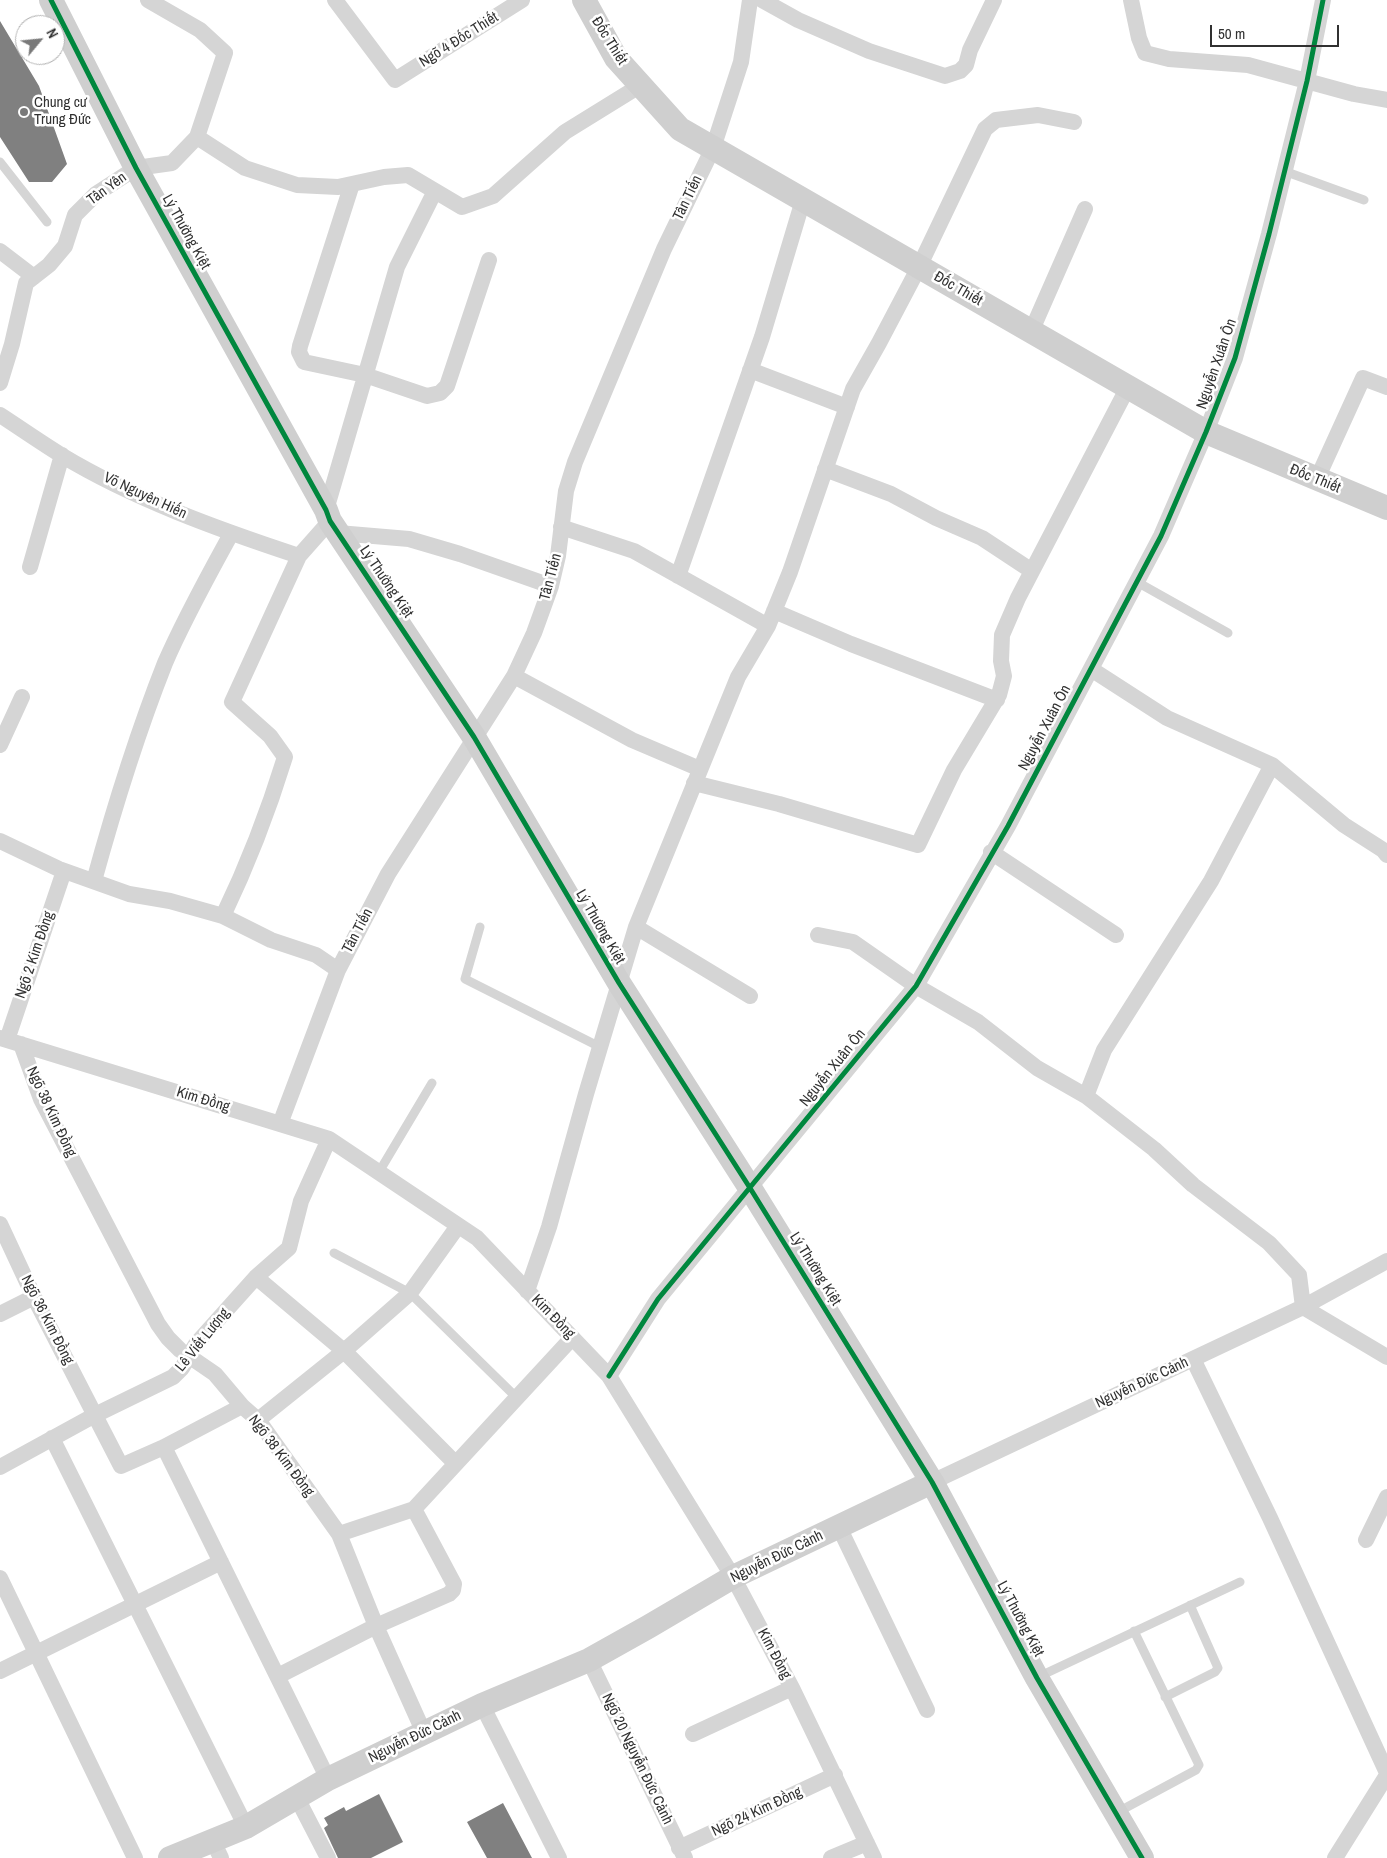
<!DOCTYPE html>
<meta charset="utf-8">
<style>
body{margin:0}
#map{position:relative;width:1387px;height:1858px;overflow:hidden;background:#fff;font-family:"Archivo Narrow",sans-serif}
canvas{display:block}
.north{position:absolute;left:15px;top:15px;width:50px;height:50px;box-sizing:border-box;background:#fff;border:1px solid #adadad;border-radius:50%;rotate:62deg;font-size:14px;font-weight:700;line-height:20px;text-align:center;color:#313131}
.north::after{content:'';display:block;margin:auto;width:18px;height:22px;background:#797979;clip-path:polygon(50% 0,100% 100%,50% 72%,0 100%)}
.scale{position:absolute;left:1210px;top:25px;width:129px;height:22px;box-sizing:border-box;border:2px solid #313131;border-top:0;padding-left:6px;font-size:15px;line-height:18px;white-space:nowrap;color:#313131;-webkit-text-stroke:4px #fff;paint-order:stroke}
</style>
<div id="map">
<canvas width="1387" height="1858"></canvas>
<div class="north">N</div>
<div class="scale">50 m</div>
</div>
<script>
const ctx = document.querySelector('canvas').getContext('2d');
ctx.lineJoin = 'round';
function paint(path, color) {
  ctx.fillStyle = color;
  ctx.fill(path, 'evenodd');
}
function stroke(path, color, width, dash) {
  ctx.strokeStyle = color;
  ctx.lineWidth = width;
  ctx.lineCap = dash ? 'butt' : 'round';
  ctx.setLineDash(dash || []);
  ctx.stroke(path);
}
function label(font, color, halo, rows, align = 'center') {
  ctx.font = font + ' "Archivo Narrow",sans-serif';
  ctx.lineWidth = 5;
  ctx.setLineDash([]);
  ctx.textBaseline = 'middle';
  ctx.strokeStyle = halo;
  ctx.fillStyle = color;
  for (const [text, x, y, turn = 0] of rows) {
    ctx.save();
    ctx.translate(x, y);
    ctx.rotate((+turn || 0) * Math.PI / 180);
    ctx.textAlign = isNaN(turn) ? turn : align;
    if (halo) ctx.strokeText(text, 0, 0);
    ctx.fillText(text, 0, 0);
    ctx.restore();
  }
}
paint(new Path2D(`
 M 0,21 L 39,86 L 67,164 L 52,182 L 29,182 L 0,137 Z
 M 379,1794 L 403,1842 L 371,1858 L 338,1858 L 324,1828 L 328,1825 L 324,1818 L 344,1807 L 346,1811 Z
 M 503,1803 L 532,1858 L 487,1858 L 467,1822 Z`), '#808080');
stroke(new Path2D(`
 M 0,162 L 47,222
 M 1284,171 L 1364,200
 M 1137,582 L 1228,633
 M 480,927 L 465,979 L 600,1047
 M 379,1172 L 432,1083
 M 334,1253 L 410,1293 L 516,1397
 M 1038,1677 L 1240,1582
 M 1165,1697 L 1215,1672 L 1218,1668 L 1190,1605
 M 1116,1813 L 1196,1770 L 1199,1765 L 1134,1631`), '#d5d5d5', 9);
stroke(new Path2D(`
 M 335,0 L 395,80 L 522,0
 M 762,0 L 798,20 L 869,51 L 945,76 L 960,71 L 966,65 L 970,50 L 994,0
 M 1131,0 L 1139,38 L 1145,53 L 1169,59 L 1248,65 L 1354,94 L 1387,100
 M 197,137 L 245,168 L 297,185 L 338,187 L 384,177 L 408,175 L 462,207 L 493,196 L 565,132 L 641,85
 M 352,184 L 300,346 L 299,352 L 304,362 L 365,375 L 427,396 L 440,393 L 447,386 L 489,260
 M 0,251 L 34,277
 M 1031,332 L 1085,209
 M 750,370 L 847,407
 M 0,383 L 12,344 L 26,283 L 49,265 L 65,246 L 75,215 L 96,194 L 136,168 L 172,163 L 197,137 L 225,53 L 200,30 L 148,0
 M 0,415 C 20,428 40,442 61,455 C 134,499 217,529 299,556
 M 825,469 L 891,494 L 936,518 L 982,538 L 1032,571
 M 1317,479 L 1363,378 L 1387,387
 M 326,510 L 397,267 L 435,191
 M 561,527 L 634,551 L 768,626
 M 338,533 L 409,539 L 460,554 L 551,586
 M 30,567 L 62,455
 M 678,576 L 762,337 L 803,200
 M 774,611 L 851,644 L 997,700
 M 1091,669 L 1167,718 L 1272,765 L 1344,825 L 1383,850 L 1387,855
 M 514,676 L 632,740 L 700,769
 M 0,745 L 22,697
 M 694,783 L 779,804 L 918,845 L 954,770 L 999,695 L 1004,676 L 1001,661 L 1002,635 L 1018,598 L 1128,387
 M 0,841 L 59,869 L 129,894 L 170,901 L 223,916 L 271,940 L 316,955 L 338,970
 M 991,852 L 1116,935
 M 94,881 C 114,808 137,734 165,663 C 184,619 208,576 231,534
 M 223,916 C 248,864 268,812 285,757 L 270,736 L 232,702 L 299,556 L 330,521
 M 636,927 L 750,996
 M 818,935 L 853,942 L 916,986 L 978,1022 L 1037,1068 L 1086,1096 L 1154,1149 L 1193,1185 L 1269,1243 L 1299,1275 L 1303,1307 L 1387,1357
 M 0,1038 L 329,1139 L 477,1238 L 609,1376 L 733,1577 L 792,1688 L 874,1858
 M 7,1040 L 64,871
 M 21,1044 L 41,1099 L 158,1324 L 168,1338 L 180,1350 L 215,1374 L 242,1406 L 258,1420 L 339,1534 L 376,1626 L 424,1733
 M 1086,1096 L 1104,1050 L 1211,881 L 1272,765
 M 280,1124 L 338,970 L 388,874 L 514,676 L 534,633 L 551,586 L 558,556 L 566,491 L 575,462 L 664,249 L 713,148 L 741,62 L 750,0
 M 0,1224 L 34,1297 L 121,1466 L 164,1447 L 242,1406
 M 256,1277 L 344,1351 L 455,1463
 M 527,1291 L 549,1227 L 586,1094 L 636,927 L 738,677 L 768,626 L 790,572 L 853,389 L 879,343 L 919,267 L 985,129 L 996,120 L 1038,115 L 1074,122
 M 0,1314 L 34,1297
 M 1193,1359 L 1270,1518 L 1387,1773
 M 609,1376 L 658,1299 L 916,986 L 1008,826 L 1161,536 L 1206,432 L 1235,358 L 1269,234 L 1307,81 L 1323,0
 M 258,1420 L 344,1351 L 410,1293 L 458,1226
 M 52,1438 L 246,1827
 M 164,1447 L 328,1779
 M 0,1467 L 95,1415 L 173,1377 L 182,1368 L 196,1344 L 256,1277 L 289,1248 L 301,1201 L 329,1139
 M 932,1482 L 1303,1307 L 1387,1261
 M 839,1527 L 927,1710
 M 339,1534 L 414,1509 L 572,1338
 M 1366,1540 L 1387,1497
 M 0,1578 L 135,1858
 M 589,1660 L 685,1858
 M 0,1671 L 221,1562
 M 278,1676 L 376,1626 L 449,1594 L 453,1590 L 454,1584 L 414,1509
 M 482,1705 L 559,1858
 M 693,1734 L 792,1688
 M 297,1798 L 328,1858
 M 213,1841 L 221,1858
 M 679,1848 L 835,1775
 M 831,1858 L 867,1843
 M 1335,1858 L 1387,1775`), '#d5d5d5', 16);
stroke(new Path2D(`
 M 51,0 L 136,168 L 326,510 L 330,521 L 474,737 L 619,983 L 750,1188 L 932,1482 L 1037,1678 L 1142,1858
 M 584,0 L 616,58 L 680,129 L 1206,432 L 1387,508
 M 170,1858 L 246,1827 L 328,1779 L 482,1705 L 589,1660 L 648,1627 L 733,1577 L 932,1482`), '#cfcfcf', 24);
stroke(new Path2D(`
 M 51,0 L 136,168 L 326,510 L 330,521 L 474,737 L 619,983 L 750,1188 L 932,1482 L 1037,1678 L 1142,1858
 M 609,1376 L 658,1299 L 916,986 L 1008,826 L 1161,536 L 1206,432 L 1235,358 L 1269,234 L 1307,81 L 1323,0`), '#00873e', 5);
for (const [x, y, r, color] of [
 [24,112,5,"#797979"]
]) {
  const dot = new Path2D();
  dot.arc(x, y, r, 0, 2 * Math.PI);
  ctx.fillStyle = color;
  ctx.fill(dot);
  stroke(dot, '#fff', 2);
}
label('15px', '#313131', '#fff', [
 ["Ngõ 4 Đốc Thiết",459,40,-32],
 ["Đốc Thiết",609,41,58],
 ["Tân Yên",107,189,-36],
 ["Tân Tiến",688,198,-64],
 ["Lý Thường Kiệt",186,232,61],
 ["Đốc Thiết",958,289,30],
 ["Nguyễn Xuân Ôn",1217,364,-71],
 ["Đốc Thiết",1315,479,22],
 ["Võ Nguyên Hiến",145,496,25],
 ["Tân Tiến",551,577,-75],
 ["Lý Thường Kiệt",386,582,56],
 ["Nguyễn Xuân Ôn",1045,728,-62],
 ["Lý Thường Kiệt",600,927,60],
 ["Tân Tiến",358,931,-62],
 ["Ngõ 2 Kim Đồng",35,955,-71],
 ["Nguyễn Xuân Ôn",833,1068,-51],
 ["Kim Đồng",203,1100,17],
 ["Ngõ 38 Kim Đồng",51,1112,65],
 ["Lý Thường Kiệt",815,1269,58],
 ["Kim Đồng",553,1317,46],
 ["Ngõ 36 Kim Đồng",47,1320,63],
 ["Lê Viết Lượng",203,1340,-51],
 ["Nguyễn Đức Cảnh",1142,1383,-25],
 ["Ngõ 38 Kim Đồng",281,1456,53],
 ["Nguyễn Đức Cảnh",777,1557,-26],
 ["Lý Thường Kiệt",1020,1619,62],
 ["Kim Đồng",774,1654,62],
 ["Nguyễn Đức Cảnh",415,1737,-26],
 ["Ngõ 20 Nguyễn Đức Cảnh",637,1759,64],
 ["Ngõ 24 Kim Đồng",757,1812,-25]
]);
label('15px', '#313131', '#fff', [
 ["Chung cư",34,103],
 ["Trung Đức",34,120]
], 'left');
</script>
